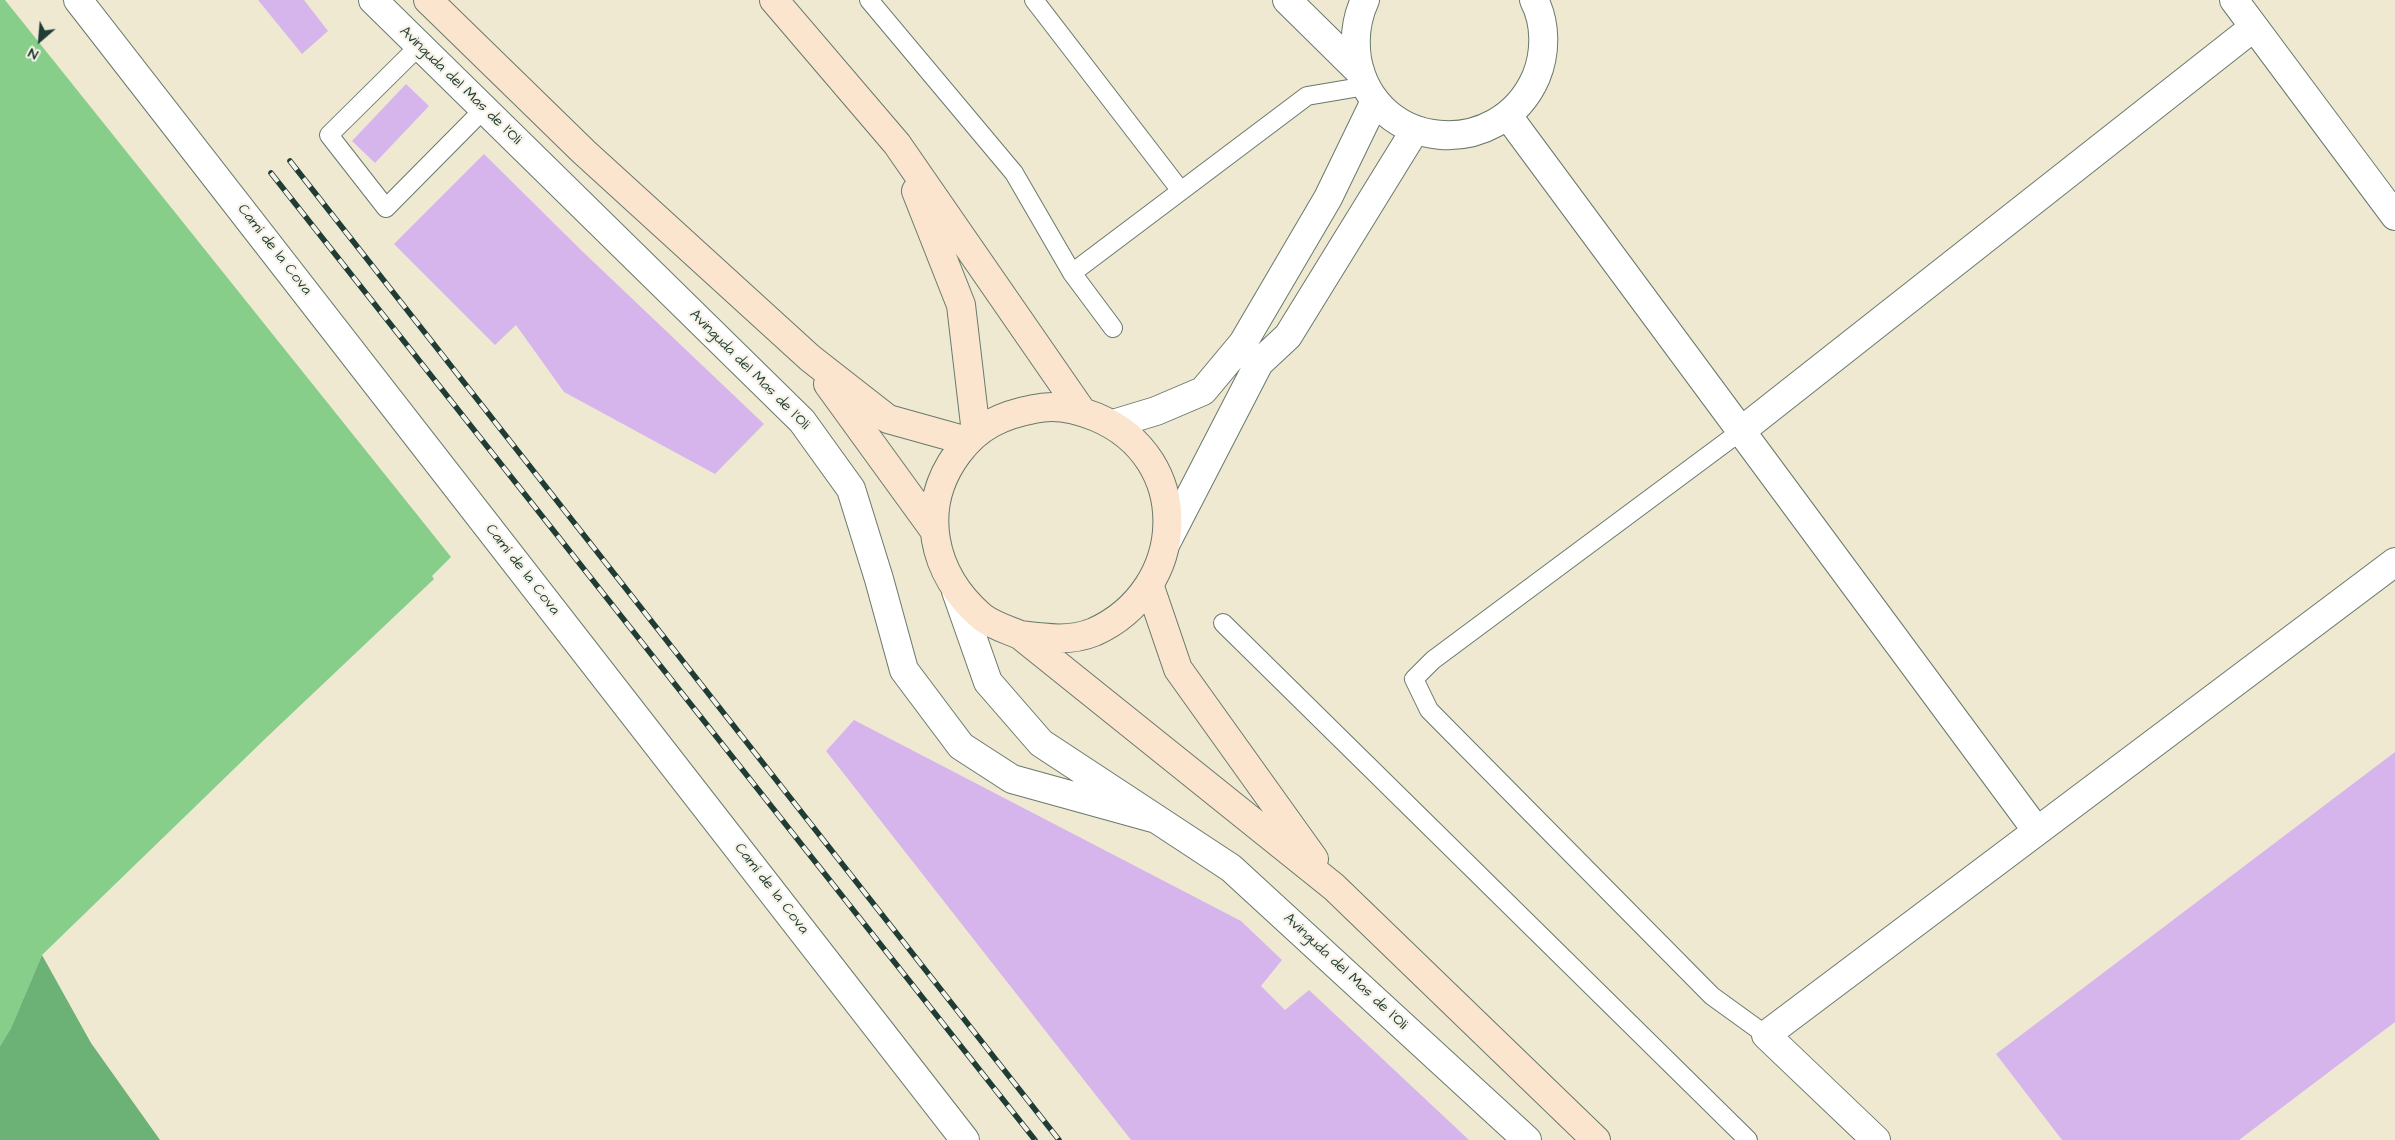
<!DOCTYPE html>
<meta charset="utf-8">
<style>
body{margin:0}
#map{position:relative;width:2395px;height:1140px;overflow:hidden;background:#efe9d2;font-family:"Architects Daughter",sans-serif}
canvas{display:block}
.north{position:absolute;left:15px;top:15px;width:50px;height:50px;-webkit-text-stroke:4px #f7f3e8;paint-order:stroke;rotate:207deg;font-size:14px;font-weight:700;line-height:20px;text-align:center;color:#1f3d34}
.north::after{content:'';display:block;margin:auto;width:18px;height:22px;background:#1f3d34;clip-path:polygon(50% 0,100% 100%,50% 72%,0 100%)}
</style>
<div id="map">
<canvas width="2395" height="1140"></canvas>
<div class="north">N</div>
</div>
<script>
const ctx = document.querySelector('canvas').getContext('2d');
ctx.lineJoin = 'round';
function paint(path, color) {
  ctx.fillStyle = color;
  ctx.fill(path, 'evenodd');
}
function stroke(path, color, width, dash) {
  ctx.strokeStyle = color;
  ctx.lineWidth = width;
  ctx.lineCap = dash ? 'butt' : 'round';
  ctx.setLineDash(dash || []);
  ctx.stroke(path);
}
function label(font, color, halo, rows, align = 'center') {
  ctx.font = font + ' "Architects Daughter",sans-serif';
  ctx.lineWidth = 4.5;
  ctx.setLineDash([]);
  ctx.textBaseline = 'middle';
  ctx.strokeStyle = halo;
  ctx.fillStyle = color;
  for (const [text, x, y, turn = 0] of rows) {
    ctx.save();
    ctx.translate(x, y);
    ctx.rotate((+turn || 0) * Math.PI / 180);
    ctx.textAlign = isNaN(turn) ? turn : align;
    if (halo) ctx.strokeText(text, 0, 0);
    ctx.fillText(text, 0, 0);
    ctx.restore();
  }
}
paint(new Path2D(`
 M 0,0 L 5,0 L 451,557 L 432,576 L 434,579 L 267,737 L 42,955 L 11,1028 L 0,1046 Z`), '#86ce89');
paint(new Path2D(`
 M 42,955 L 91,1043 L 160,1140 L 0,1140 L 0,1046 L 11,1028 Z`), '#6cb175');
paint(new Path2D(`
 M 258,0 L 304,0 L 328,31 L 302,54 Z
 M 406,84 L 429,106 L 375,163 L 352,141 Z
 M 484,154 L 582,251 L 764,424 L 715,474 L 564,392 L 516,325 L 495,345 L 394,244 Z
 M 854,720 L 1241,921 L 1282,960 L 1261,986 L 1285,1010 L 1309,990 L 1469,1140 L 1131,1140 L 826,751 Z
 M 2395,752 L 2395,1022 L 2239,1140 L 2062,1140 L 1996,1054 Z`), '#d6b5ed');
const service = new Path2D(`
 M 869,0 L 1014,173 L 1072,273 L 1113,328
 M 1034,0 L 1181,191
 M 419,46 L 329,135 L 386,208 L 484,109
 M 1072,273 L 1307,96 L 1366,86
 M 1741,431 L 1433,660 L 1414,679 L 1429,710 L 1712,996 L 1766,1035
 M 1223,623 L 1748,1140`);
const minor = new Path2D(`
 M 78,0 L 965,1140
 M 373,0 L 802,421 L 851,489 L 879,579 L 904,670 L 961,746 L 1012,779 L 1153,818
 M 1287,0 L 1360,72
 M 2234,0 L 2395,216
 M 1508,116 L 2037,831
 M 1113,424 L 1156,411 L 1203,391 L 1243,343 L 1328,198 L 1375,101
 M 1741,431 L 2254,27
 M 1167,541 L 1259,363 L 1288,336 L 1415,130
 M 956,591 L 988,682 L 1041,743 L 1231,868 L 1527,1140
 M 1876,1140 L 1766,1035 L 2395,562`);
const tertiary = new Path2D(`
 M 1365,0 C 1356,19 1354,38 1357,59 C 1374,152 1499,162 1536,77 C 1546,53 1546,23 1534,0`);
const secondary = new Path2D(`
 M 428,0 L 584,152 L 810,358 L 888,419 L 967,441
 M 774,0 L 897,144 L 1081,410
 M 916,191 L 961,305 L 976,433
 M 828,384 L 934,530
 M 1150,587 L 1178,669 L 1314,859
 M 1020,635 C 1044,638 1070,642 1094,632 C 1189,589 1194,458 1096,417 C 1077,409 1054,404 1034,409 C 1002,415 978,426 958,453 C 917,508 932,574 982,617 C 992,625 1008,630 1020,635 L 1334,887 L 1596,1140`);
stroke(service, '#68796b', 20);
stroke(minor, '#68796b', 30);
stroke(tertiary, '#68796b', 30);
stroke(secondary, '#68796b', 30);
stroke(service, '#fff', 18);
stroke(minor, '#fff', 28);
stroke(tertiary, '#fff', 28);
stroke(secondary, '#fce5cf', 28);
const rail = new Path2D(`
 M 290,161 L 1059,1140
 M 271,173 L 1035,1140`);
stroke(rail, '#1f3d34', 5.5);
stroke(rail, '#f7f3e8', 4, [11]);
label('15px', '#1f3d34', '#f7f3e8', [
 ["Avinguda del Mas de l'Oli",460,86,44],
 ["Camí de la Cova",274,250,52],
 ["Avinguda del Mas de l'Oli",749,370,45],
 ["Camí de la Cova",522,570,52],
 ["Camí de la Cova",771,889,52],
 ["Avinguda del Mas de l'Oli",1345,972,43]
]);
</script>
